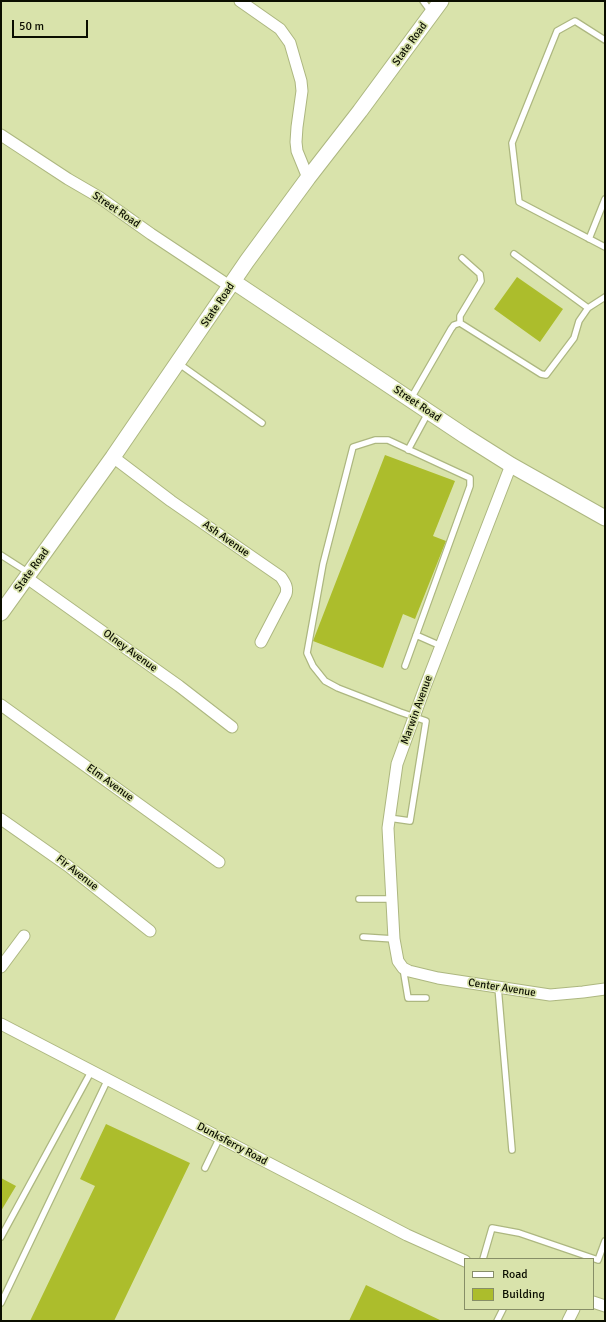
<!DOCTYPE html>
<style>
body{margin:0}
#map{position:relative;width:606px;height:1322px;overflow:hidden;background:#d9e3ab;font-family:Signika,sans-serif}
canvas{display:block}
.frame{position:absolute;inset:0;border:2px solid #0b0e00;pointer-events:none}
.legend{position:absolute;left:464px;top:1258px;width:130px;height:52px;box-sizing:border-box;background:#d9e3ab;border:1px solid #878e67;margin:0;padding:5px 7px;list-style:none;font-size:12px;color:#0b0e00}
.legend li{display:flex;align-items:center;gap:8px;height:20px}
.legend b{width:20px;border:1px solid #878e67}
.scale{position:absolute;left:12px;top:20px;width:76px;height:18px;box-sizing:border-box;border:2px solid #0b0e00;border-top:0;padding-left:5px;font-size:12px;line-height:14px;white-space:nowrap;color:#0b0e00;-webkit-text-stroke:3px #d9e3ab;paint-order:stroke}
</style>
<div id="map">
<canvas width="606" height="1322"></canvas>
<div class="frame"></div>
<ul class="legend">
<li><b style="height:5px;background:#fff"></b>Road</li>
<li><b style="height:11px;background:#acbd2c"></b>Building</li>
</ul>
<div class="scale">50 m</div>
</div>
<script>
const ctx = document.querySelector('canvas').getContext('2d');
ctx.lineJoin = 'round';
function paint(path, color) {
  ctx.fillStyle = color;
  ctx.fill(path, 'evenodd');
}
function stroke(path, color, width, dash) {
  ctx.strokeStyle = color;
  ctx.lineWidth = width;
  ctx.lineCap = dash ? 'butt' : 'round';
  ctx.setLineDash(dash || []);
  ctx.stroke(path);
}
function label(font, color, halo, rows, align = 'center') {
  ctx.font = font + ' Signika,sans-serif';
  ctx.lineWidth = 3.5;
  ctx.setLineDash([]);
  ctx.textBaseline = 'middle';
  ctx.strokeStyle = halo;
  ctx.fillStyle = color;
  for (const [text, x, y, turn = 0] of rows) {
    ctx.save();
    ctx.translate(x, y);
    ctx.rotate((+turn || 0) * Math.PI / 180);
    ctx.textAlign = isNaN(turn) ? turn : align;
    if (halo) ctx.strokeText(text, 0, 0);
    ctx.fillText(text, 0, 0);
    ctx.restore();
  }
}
paint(new Path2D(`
 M 517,277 L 563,309 L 540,342 L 494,309 Z
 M 385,455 L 455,481 L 433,536 L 446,541 L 415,619 L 403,614 L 383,668 L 313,641 Z
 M 106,1124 L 190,1163 L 114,1321 L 30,1321 L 95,1186 L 80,1179 Z
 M 1,1178 L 16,1186 L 1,1211 Z
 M 366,1285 L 442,1321 L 349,1321 Z`), '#acbd2c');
const service = new Path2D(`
 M 423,1 L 431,12
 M 605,40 L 575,21 L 557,31 L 512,143 L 519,202 L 605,247
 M 589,239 L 605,199
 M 588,308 L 605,297
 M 460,323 L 460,316 L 481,281 L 480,274 L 462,258
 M 178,363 L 262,423
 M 410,400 L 451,329 L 454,325 L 460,323 L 541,374 L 546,375 L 574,338 L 579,321 L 588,308 L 514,254
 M 408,450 L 428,413
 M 1,555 L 29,573
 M 416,635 L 441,646
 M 389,818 L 410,821 L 426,721 L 400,712 L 338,688 L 325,681 L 313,666 L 307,653 L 323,564 L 353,447 L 375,440 L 388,440 L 470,478 L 470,486 L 405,666
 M 359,899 L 392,899
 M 363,937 L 394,939
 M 403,968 L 408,998 L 426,998
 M 498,987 L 512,1150
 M 205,1168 L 220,1137
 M 1,1237 L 92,1070
 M 483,1259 L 492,1228 L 519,1233 L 598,1260 L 605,1241
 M 1,1303 L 108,1079
 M 497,1321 L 503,1309`);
const minor = new Path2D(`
 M 240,1 L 280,29 L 290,43 L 301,81 L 302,91 L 297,127 L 296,142 L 297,151 L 308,178
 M 1,135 L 68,179 L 99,197 L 151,234 L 231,287
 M 113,457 L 171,501 L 281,577 C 285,583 288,587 286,594 L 261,642
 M 511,465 L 425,687 L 397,764 L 388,828 L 394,939 L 398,961 L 403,968 L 409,971 L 438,978 L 550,995 L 583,992 L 605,989
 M 27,578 L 179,686 L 232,727
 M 1,705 L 219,862
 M 1,819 L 68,866 L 150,931
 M 1,967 L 24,936
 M 1,1024 L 407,1235 L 465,1261
 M 593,1302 L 605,1306
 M 568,1321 L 574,1309`);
const secondary = new Path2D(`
 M 234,282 L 465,436 L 511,465 L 605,518
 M 1,613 L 113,457 L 247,261 L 308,178 L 360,111 L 441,1`);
stroke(service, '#adb780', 8);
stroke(minor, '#adb780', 13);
stroke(secondary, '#adb780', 17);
stroke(service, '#fff', 5.5);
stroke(minor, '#fff', 11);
stroke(secondary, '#fff', 15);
label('11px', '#0b0e00', '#d9e3ab', [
 ["State Road",410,44,-54],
 ["Street Road",116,210,34],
 ["State Road",218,305,-56],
 ["Street Road",417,404,34],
 ["Ash Avenue",226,539,35],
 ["State Road",32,570,-54],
 ["Olney Avenue",130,651,36],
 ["Marwin Avenue",417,710,-70],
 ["Elm Avenue",110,783,36],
 ["Fir Avenue",77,873,38],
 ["Center Avenue",502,988,9],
 ["Dunksferry Road",232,1144,28]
]);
</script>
